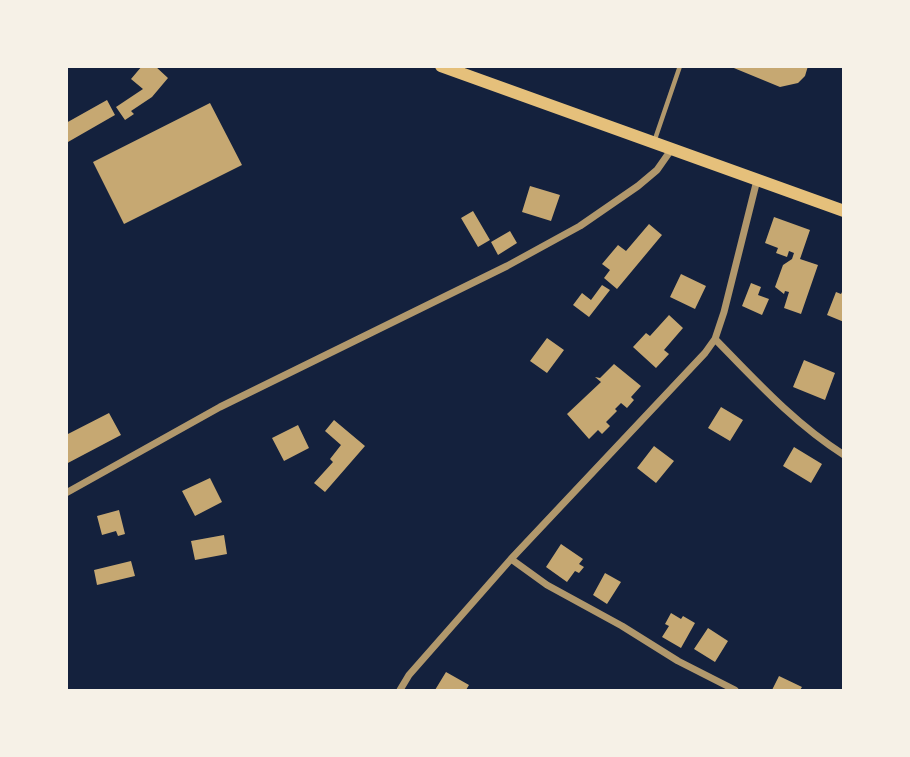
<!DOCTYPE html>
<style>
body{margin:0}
#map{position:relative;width:910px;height:757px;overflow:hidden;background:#14213d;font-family:Lora,serif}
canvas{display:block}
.frame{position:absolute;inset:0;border:68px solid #f6f1e7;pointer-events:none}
</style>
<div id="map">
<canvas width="910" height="757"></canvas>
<div class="frame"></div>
</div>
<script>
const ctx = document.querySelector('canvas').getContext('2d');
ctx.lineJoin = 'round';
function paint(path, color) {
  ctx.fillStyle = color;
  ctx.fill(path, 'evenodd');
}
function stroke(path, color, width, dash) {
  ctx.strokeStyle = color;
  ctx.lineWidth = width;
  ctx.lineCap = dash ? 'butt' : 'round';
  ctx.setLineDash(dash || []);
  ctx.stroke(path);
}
paint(new Path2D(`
 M 142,66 L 155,66 L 168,78 L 152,97 L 131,111 L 134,114 L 125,120 L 116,107 L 143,89 L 131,79 Z
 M 729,66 L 808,66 L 805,76 L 798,83 L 780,87 Z
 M 107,100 L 115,115 L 68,142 L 66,123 Z
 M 210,103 L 242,165 L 124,224 L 93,162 Z
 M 530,186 L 560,195 L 551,221 L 522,212 Z
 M 473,211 L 490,240 L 478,247 L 461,218 Z
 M 774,217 L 810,230 L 800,259 L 818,265 L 801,314 L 784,308 L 789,292 L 785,291 L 784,294 L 775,287 L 783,265 L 792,259 L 794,253 L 789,251 L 787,257 L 776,253 L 778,248 L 765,243 Z
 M 649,224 L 662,235 L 617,289 L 604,278 L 610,270 L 602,264 L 618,245 L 626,251 Z
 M 510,231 L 517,243 L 498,255 L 491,242 Z
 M 681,274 L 706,286 L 695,309 L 670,297 Z
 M 751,283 L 761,287 L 758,295 L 769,299 L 762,315 L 742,306 Z
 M 602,285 L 610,290 L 589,317 L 573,305 L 582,293 L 591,300 Z
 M 844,288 L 844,322 L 827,315 L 836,292 L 841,294 Z
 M 669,315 L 683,328 L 664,350 L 669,354 L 656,368 L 633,347 L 646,333 L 650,336 Z
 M 547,338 L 564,350 L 547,373 L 530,361 Z
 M 804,360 L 835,373 L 825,400 L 793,387 Z
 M 614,364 L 641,386 L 631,397 L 634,400 L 627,408 L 621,403 L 615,409 L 617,411 L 606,422 L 610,426 L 602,434 L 598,430 L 589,439 L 567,414 L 601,382 L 595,377 L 600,378 Z
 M 721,407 L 743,420 L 730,441 L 708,428 Z
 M 109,413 L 121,435 L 66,464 L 66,435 Z
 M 334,420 L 365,446 L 325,492 L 314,483 L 333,462 L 330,459 L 341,445 L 325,431 Z
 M 298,425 L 309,448 L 284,461 L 272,438 Z
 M 654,446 L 674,461 L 656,483 L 637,468 Z
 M 794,447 L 822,464 L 811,483 L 783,466 Z
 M 210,478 L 222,502 L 195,516 L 182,491 Z
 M 119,510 L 125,534 L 118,536 L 116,531 L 102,535 L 97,516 Z
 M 224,535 L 227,554 L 195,560 L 191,541 Z
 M 561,544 L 583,559 L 579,564 L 584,567 L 579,573 L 575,571 L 567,582 L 546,567 Z
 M 131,561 L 135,576 L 97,585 L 94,570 Z
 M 605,573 L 621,582 L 607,604 L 593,595 Z
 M 671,613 L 681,619 L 683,616 L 695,623 L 681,648 L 662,637 L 669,626 L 665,624 Z
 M 708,628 L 728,641 L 715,662 L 694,649 Z
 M 446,672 L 469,685 L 466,690 L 435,690 Z
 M 779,676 L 802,687 L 800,690 L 772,690 Z`), '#c6a872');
stroke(new Path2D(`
 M 654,142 L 680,66`), '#b1986c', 4.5);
stroke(new Path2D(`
 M 715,339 C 756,381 794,423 844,455
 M 66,493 L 220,407 L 507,266 L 580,226 L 638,186 L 657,170 L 671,150
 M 511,559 L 547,585 L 622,626 L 678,661 L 735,690
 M 400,690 L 409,675 L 511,559 L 705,353 L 715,339 L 724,312 L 757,180`), '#b1986c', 7);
stroke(new Path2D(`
 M 441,66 L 844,211`), '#e5c07b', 12);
</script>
